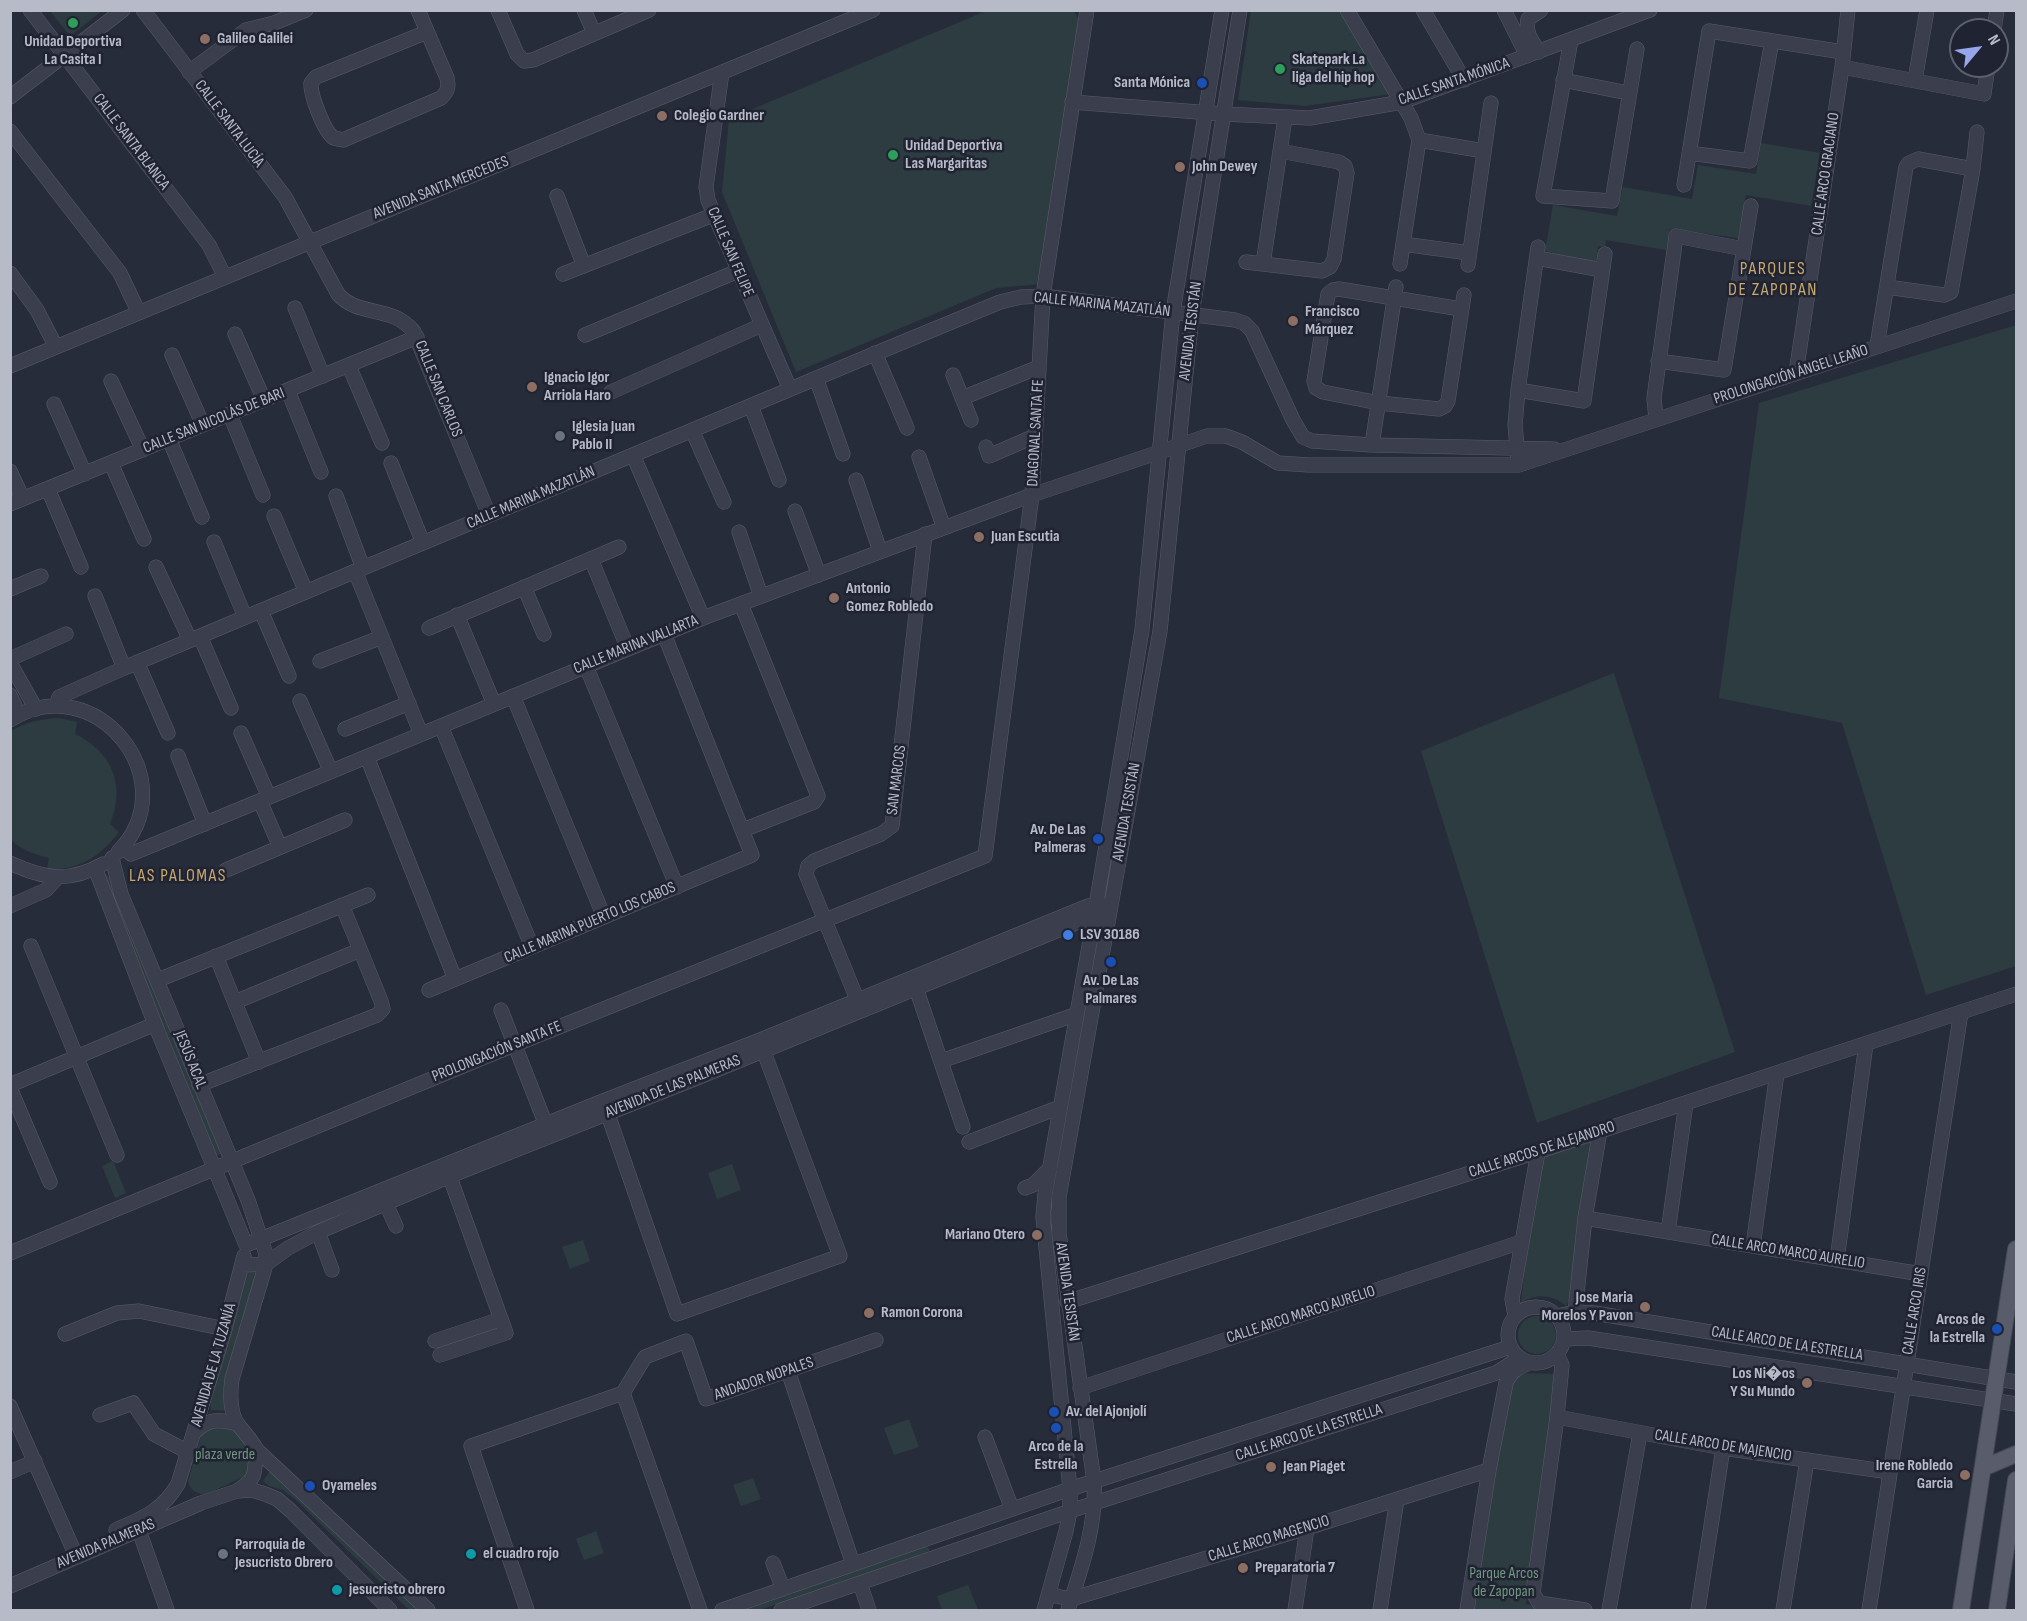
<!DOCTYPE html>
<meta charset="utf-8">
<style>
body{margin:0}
#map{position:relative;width:2027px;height:1621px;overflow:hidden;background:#272c3b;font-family:"Sofia Sans Condensed",sans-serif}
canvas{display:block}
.frame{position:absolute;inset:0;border:12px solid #b7bac7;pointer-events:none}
.north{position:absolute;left:1949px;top:18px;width:60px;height:60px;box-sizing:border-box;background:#202331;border:2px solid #5c5f6d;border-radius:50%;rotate:61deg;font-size:16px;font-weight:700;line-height:24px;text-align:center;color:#b7bac7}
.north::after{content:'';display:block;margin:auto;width:21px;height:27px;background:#97a6eb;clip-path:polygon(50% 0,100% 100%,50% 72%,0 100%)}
</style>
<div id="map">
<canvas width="2027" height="1621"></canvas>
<div class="frame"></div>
<div class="north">N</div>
</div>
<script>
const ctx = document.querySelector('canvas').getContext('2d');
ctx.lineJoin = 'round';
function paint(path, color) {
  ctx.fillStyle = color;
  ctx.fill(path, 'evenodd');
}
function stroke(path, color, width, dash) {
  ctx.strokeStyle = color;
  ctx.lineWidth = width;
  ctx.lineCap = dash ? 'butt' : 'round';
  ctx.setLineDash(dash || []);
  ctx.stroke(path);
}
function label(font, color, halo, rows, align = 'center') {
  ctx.font = font + ' "Sofia Sans Condensed",sans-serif';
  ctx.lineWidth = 5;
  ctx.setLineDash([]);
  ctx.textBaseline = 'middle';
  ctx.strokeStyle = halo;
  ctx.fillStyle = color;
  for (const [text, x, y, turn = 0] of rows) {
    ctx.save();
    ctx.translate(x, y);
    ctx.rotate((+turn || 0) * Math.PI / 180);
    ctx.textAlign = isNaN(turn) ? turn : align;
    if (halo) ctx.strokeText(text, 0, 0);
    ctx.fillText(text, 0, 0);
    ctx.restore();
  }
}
paint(new Path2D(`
 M 1251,10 L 1341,11 L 1391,94 L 1305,106 L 1238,100 Z
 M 50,11 L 102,11 L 70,36 Z
 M 986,11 L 1074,11 L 1080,22 L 1040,284 L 996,288 L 796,372 L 722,192 L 729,119 Z
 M 1761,143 L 1820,153 L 1811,206 L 1746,195 L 1738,238 L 1670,229 L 1666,250 L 1606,240 L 1605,247 L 1598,246 L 1596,263 L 1545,251 L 1553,205 L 1617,216 L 1623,187 L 1692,199 L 1698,165 L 1756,174 Z
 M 2016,325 L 2016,966 L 1926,995 L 1842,723 L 1719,698 L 1759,403 Z
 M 1614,673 L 1735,1052 L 1537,1123 L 1421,751 Z
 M 59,718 L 77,722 L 75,734 C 112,752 126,785 110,824 L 119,832 C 101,856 78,871 47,869 L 49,858 C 34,854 22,850 11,840 L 11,731 C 26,722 41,719 59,718 Z
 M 106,874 L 110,878 L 224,1153 L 212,1157 L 102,875 Z
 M 1592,1139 L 1572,1295 L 1566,1306 C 1552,1294 1536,1293 1521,1303 L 1527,1242 L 1543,1154 Z
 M 113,1161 L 126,1193 L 115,1198 L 102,1166 Z
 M 732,1164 L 741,1190 L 717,1199 L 708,1173 Z
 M 583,1240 L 590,1261 L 570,1269 L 562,1247 Z
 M 261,1265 L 228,1411 L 211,1410 L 210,1392 L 243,1267 Z
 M1518 1335a19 19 0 1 1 38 0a19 19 0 1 1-38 0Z
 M 1515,1373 L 1557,1374 L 1526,1604 L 1565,1610 L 1474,1610 L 1496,1472 Z
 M 909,1419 L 919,1447 L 894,1455 L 884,1428 Z
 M 210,1423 L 238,1424 L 257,1450 L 247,1475 L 205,1495 C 195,1493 190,1490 188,1481 L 202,1433 Z
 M 272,1468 L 420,1610 L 409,1610 L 296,1500 L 283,1490 L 269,1486 L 263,1481 Z
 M 753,1478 L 761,1499 L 741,1506 L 733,1485 Z
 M 596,1531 L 604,1553 L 584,1560 L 576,1539 Z
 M 925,1546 L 930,1549 L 926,1553 L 760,1610 L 738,1610 Z
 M 968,1585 L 978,1610 L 942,1610 L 937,1596 Z`), '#2d3c40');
const minor = new Path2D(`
 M 30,10 L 209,245 L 225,277
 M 143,10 L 285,197 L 338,294 C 359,318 392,304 414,332 L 489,515
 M 418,10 L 447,78 C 449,87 448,91 441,98 L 343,140 C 341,139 336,139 334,138 C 324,132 310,94 311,83 L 316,77 L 427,32
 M 498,10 L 517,54 L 524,61 L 533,60 L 649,10
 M 584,10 L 594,33
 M 1347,10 L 1411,118 L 1419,140 L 1400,264
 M 1423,10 L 1464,80
 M 1504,10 L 1527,56
 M 1994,30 L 1997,10
 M 1571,40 L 1543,196 L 1612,201 L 1637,49
 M 1539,52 C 1532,41 1525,33 1528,19 L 1541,10
 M 1842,67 L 1984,94 L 1988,66
 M 189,72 L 246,30 L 274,23 L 306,10
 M 722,72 L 706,187 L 708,200 L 790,389
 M 1563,80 L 1628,93
 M 1915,80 L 1927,10
 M 10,97 L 123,10
 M 1072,102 L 1223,114 L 1310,118 L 1402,102 L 1650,10
 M 10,131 L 120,273 L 139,313
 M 1419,140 L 1484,151
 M 1689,153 L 1750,161 L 1772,41
 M 1684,185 L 1709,31 L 1843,52
 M 557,196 L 584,266
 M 1403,244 L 1469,253
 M 1537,258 L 1602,270
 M 1246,262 L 1322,271 L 1330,267 L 1334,259 L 1347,173 L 1345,166 L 1339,162 L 1280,151
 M 1263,264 L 1285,118
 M 1468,265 L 1491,103
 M 10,273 L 37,310 L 56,347
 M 563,274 L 713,215
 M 1887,287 L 1944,295 L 1951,292 L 1973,169 L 1977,132
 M 295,308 L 323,376
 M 1461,309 L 1339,289 L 1333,290 L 1328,294 L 1314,381 L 1316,388 L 1323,392 L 1379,403 L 1439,409 L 1445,406 L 1448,401 L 1464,295
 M 235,334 L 264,400
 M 585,335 L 738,271
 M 1877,346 L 1906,167 L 1909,163 L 1918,159 L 1973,169
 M 875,353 L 907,428
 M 172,355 L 203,425
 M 1658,361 L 1724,370 L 1751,206
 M 10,366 L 873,10
 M 349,366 L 382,443
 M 1796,373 L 1842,67 L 1848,10
 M 953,375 L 971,420
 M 816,378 L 843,454
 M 111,381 L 143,450
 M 1518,390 L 1584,401 L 1605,254
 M 288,391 L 321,472
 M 611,392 L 762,325
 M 962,398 L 1039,367
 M 54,404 L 85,474
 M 751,406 L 779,480
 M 230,415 L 263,495
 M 1656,419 L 1654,398 L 1676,236 L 1744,249
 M 692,430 L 724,502
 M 169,439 L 202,517
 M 1372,445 L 1396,287
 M 986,447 L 989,456 L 1035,436
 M 633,455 L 703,618
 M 919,457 L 944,528
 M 1518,457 L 1515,425 L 1518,390 L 1538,247
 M 111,463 L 144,539
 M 391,463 L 423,543
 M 10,471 L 23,499
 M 856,480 L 880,551
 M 48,489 L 81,567
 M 336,496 L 363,568
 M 10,504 L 417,337
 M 795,511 L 819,575
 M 274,516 L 306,592
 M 739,532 L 761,596
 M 214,542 L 245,617
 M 591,559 L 628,649
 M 156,567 L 190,640
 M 355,571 L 421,734
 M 524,587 L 544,634
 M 10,589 L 41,576
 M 95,596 L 124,668
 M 741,604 L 818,796 L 814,802 L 743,830
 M 261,611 L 289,676
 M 457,615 L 494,704
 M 429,628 L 619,547
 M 200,636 L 231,708
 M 10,659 L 66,634
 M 320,661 L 382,637
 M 137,662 L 168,733
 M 10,663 L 36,709
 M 586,666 L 677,887
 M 10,695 L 19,715
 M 513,696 L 604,917
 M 300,701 L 331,772
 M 56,706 L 59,697 L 124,668 L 879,352 L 1000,302 L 1021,297 L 1043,296 L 1235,320 L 1244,323 L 1252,331 L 1293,420 L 1303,437 L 1312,441 L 1372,445 L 1554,449
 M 10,720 C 95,666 188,781 118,852
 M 441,726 L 532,947
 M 345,729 L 409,703
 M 241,733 L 269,797
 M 178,756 L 205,824
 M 367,757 L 455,979
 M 260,801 L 280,847
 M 123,847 L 131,854 L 703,618 L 1032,495 L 1207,436 L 1226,436 L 1242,442 L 1278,463 L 1309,465 L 1519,465 L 2016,301
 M 112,858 L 121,894 L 248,1200 L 266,1254 L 266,1264 L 232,1379 C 230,1394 229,1413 239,1426 C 246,1434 252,1441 257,1450 L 428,1610
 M 10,863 C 44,879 69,883 103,864
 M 95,868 L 158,1032 L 246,1245
 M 226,870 L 345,820
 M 10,906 L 46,890 L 58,877
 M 31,946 L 117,1155
 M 216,956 L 259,1062
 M 913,979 L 963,1127
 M 158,980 L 368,895
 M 429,990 L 752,855 L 664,634
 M 857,999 L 806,874 L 808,866 L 814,861 L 881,834 L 892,826 L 925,534
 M 235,1002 L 360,950
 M 501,1010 L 546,1125
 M 941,1061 L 1077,1014
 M 10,1085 L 155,1024
 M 199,1085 L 377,1015 L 383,1009 L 381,1001 L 342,905
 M 10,1088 L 50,1182
 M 605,1106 L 677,1314 L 840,1256 L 761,1044
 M 969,1142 L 1060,1107
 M 1025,1188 L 1033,1185 L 1050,1168
 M 386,1204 L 396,1226
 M 1585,1218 L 1921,1274
 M 318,1232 L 332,1270
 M 1668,1232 L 1686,1103
 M 246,1245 L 603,1101 L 760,1040 L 1088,906 L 1104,905
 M 1753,1246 L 1777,1073
 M 10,1253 L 514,1045 L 985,856 L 1032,495 L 1043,296 L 1087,10
 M 1837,1260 L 1866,1044
 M 243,1265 L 266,1264 L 288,1248 L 318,1232 L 450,1176 L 697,1078 L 1083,920 L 1101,919
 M 1067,1302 L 1555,1146 L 2016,994
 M1508 1335a28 28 0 1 1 56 0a28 28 0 1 1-56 0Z
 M 1575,1312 L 1585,1218 L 1600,1131
 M 1515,1316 L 1512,1299 L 1538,1152
 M 1557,1316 L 1575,1312 L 1594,1313 L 2016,1382
 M 65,1334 L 117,1313 L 139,1311 L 225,1329
 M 1564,1339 L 1588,1338 L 2016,1404
 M 435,1341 L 501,1319
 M 1557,1354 L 1562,1365 L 1557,1417 L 1533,1593 L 1539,1603 L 1585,1610
 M 440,1355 L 506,1333 L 447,1169
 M 788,1371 L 853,1564
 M 1080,1388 L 1521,1242
 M 623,1393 L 700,1610
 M 10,1406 L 73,1549
 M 100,1415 L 133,1403 L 154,1434 L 188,1452
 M 1557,1417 L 1723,1448 L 1890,1472
 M 194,1433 C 207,1418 220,1419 238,1424
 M 985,1437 L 1012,1509
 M 10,1472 L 35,1461
 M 237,1491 C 261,1475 252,1473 257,1450
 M 136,1522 L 167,1610
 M 116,1530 C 143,1518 162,1511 178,1484 L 225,1329 L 244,1256
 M 773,1563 L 783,1589
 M 860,1583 L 869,1610
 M 10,1586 L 201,1503 L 237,1491 L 252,1490 L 265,1494 L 277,1499 L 291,1511 L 390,1610
 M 1050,1591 L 1056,1596 L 1071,1599 L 1307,1528 L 1489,1470
 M 527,1610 L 471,1446 L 623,1393 L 645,1357 L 686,1341 L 706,1399 L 876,1340
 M 722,1610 L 1070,1489 L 1510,1347
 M 781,1610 L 1070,1511 L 1496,1373 L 1519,1358
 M 1044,1610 L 1066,1531 L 1070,1511 L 1070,1489 L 1043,1217 L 1045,1194 L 1094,918 L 1142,630 L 1173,312 L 1222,10
 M 1068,1610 C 1081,1569 1097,1525 1094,1481 L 1059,1233 L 1059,1197 L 1160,631 L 1192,314 L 1240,10
 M 1295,1610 L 1307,1528
 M 1380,1610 L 1397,1499
 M 1467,1610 L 1489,1470 L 1506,1383 C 1511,1371 1518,1368 1529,1363
 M 1609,1610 L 1640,1433
 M 1698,1610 L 1723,1448
 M 1783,1610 L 1807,1460
 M 1869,1610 L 1961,1012`);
const major = new Path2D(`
 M 1983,1468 L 2016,1454
 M 1961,1610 L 2016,1249
 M 1997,1610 L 2016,1480`);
stroke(minor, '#595c6a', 15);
stroke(major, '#444755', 18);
stroke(minor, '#3b3e4c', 14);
stroke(major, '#595d6b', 16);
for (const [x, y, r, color] of [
 [73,23,6,"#2e9e5b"],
 [205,39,6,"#8d6e63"],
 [1280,69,6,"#2e9e5b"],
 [1202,83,6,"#1a4fb4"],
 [662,116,6,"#8d6e63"],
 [893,155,6,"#2e9e5b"],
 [1180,167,6,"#8d6e63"],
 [1293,321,6,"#8d6e63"],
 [532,387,6,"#8d6e63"],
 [560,436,6,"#6b7280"],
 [979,537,6,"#8d6e63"],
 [834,598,6,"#8d6e63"],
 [1098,839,6,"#1a4fb4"],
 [1068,935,6,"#3f7fe0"],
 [1111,962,6,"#1a4fb4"],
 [1037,1235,6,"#8d6e63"],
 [1645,1307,6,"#8d6e63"],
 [869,1313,6,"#8d6e63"],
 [1997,1329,6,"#1a4fb4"],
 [1807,1383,6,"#8d6e63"],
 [1054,1412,6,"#1a4fb4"],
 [1056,1428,6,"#1a4fb4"],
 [1271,1467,6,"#8d6e63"],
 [1965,1475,6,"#8d6e63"],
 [310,1486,6,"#1a4fb4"],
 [223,1554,6,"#6b7280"],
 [471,1554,6,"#0f9aa8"],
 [1243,1568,6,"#8d6e63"],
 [337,1590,6,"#0f9aa8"]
]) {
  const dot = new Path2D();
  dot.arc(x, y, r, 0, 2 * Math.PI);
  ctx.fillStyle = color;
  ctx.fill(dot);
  stroke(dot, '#202331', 2);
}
label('bold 16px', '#b7bac7', '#202331', [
 ["Galileo Galilei",217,39],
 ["Unidad Deportiva",73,42,"center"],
 ["La Casita I",73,60,"center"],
 ["Skatepark La",1292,60],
 ["liga del hip hop",1292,78],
 ["Santa Mónica",1190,83,"right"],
 ["Colegio Gardner",674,116],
 ["Unidad Deportiva",905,146],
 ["Las Margaritas",905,164],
 ["John Dewey",1192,167],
 ["Francisco",1305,312],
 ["Márquez",1305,330],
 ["Ignacio Igor",544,378],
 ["Arriola Haro",544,396],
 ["Iglesia Juan",572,427],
 ["Pablo II",572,445],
 ["Juan Escutia",991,537],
 ["Antonio",846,589],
 ["Gomez Robledo",846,607],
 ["Av. De Las",1086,830,"right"],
 ["Palmeras",1086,848,"right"],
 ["LSV 30186",1080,935],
 ["Av. De Las",1111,981,"center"],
 ["Palmares",1111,999,"center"],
 ["Mariano Otero",1025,1235,"right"],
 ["Jose Maria",1633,1298,"right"],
 ["Morelos Y Pavon",1633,1316,"right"],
 ["Ramon Corona",881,1313],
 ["Arcos de",1985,1320,"right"],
 ["la Estrella",1985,1338,"right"],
 ["Los Ni�os",1795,1374,"right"],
 ["Y Su Mundo",1795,1392,"right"],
 ["Av. del Ajonjolí",1066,1412],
 ["Arco de la",1056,1447,"center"],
 ["Estrella",1056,1465,"center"],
 ["Irene Robledo",1953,1466,"right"],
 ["Garcia",1953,1484,"right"],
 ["Jean Piaget",1283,1467],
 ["Oyameles",322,1486],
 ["Parroquia de",235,1545],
 ["Jesucristo Obrero",235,1563],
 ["el cuadro rojo",483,1554],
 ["Preparatoria 7",1255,1568],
 ["jesucristo obrero",349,1590]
], 'left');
label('16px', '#b7bac7', '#202331', [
 ["CALLE SANTA MÓNICA",1454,82,-19],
 ["CALLE SANTA LUCÍA",229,124,53],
 ["CALLE SANTA BLANCA",131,142,53],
 ["CALLE ARCO GRACIANO",1826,174,-82],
 ["AVENIDA SANTA MERCEDES",441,188,-22],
 ["CALLE SAN FELIPE",730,252,67],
 ["CALLE MARINA MAZATLÁN",1102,305,6],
 ["AVENIDA TESISTÁN",1191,331,-83],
 ["PROLONGACIÓN ÁNGEL LEAÑO",1791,375,-18],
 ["CALLE SAN CARLOS",438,389,68],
 ["CALLE SAN NICOLÁS DE BARI",214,421,-22],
 ["DIAGONAL SANTA FE",1036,433,-87],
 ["CALLE MARINA MAZATLÁN",531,498,-23],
 ["CALLE MARINA VALLARTA",636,645,-22],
 ["SAN MARCOS",897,780,-83],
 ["AVENIDA TESISTÁN",1127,812,-80],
 ["CALLE MARINA PUERTO LOS CABOS",590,923,-23],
 ["PROLONGACIÓN SANTA FE",497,1052,-22],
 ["JESÚS ACAL",190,1060,68],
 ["AVENIDA DE LAS PALMERAS",673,1087,-22],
 ["CALLE ARCOS DE ALEJANDRO",1542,1150,-18],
 ["CALLE ARCO MARCO AURELIO",1788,1252,9],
 ["AVENIDA TESISTÁN",1067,1292,82],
 ["CALLE ARCO IRIS",1915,1311,-81],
 ["CALLE ARCO MARCO AURELIO",1301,1315,-18],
 ["CALLE ARCO DE LA ESTRELLA",1787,1344,9],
 ["AVENIDA DE LA TUZANÍA",214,1365,-74],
 ["ANDADOR NOPALES",764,1379,-19],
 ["CALLE ARCO DE LA ESTRELLA",1309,1433,-18],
 ["CALLE ARCO DE MAJENCIO",1723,1446,9],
 ["CALLE ARCO MAGENCIO",1269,1539,-17],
 ["AVENIDA PALMERAS",106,1544,-23]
]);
label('16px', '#719580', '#202331', [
 ["plaza verde",225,1455],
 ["Parque Arcos",1504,1574],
 ["de Zapopan",1504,1592]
]);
ctx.letterSpacing = '1.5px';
label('18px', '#c8a970', '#202331', [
 ["PARQUES",1773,269],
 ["DE ZAPOPAN",1773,290],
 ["LAS PALOMAS",178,876]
]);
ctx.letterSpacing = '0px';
</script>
